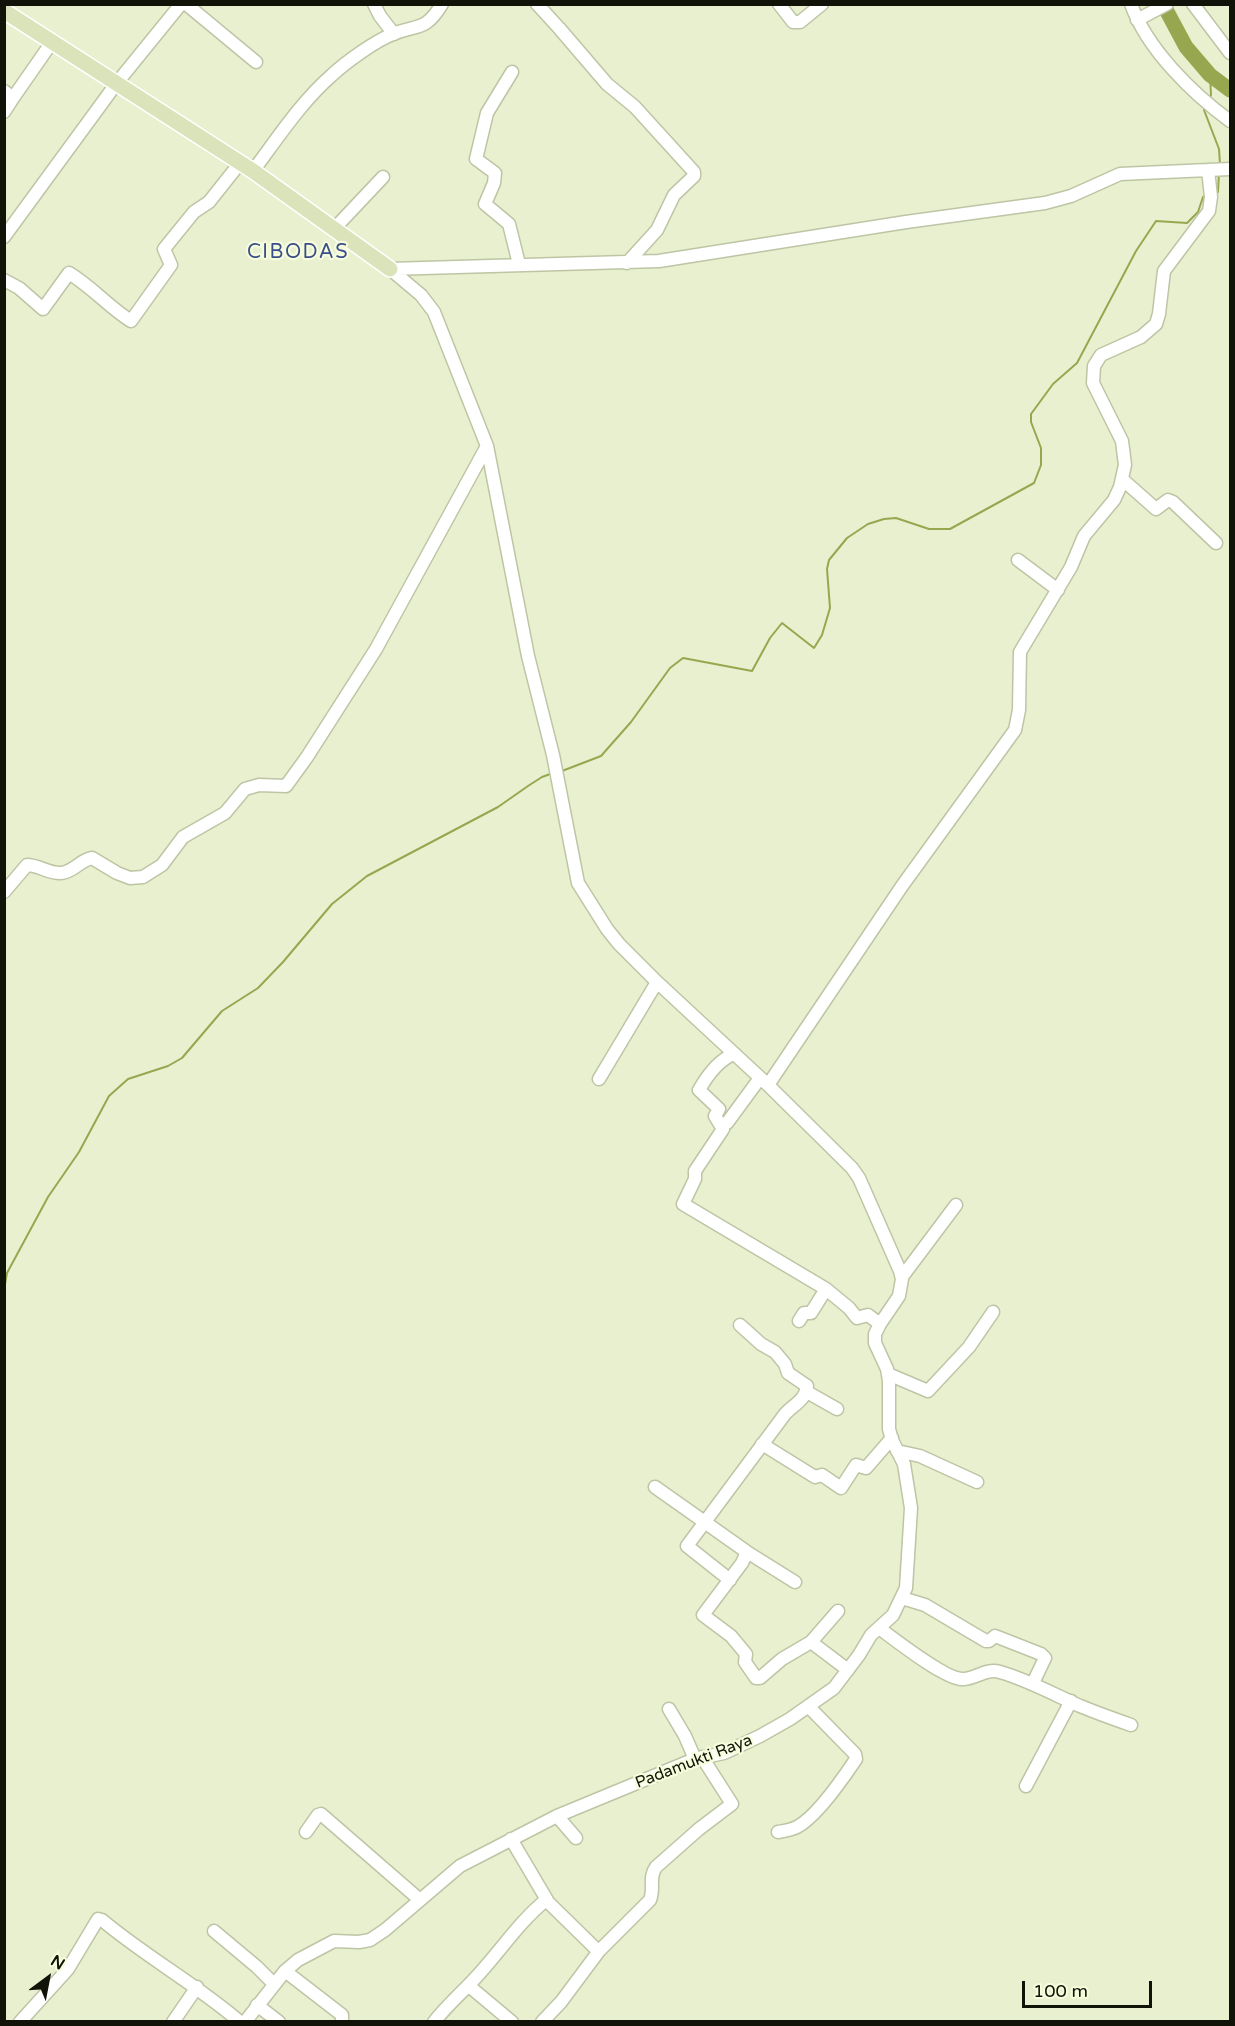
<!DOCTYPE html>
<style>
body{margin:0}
#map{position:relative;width:1235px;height:2026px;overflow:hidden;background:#e8f0cf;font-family:"Varela Round",sans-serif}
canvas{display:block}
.frame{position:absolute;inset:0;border:6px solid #111308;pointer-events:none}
.north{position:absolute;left:18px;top:1948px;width:60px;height:60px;-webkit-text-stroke:4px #f6fddc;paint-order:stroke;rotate:32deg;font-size:16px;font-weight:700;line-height:24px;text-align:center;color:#111308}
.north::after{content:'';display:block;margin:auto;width:21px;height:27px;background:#111308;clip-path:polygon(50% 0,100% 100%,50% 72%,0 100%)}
.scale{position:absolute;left:1022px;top:1981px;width:130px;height:27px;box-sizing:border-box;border:3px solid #111308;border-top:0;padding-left:8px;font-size:18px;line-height:21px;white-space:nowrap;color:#111308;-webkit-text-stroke:4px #f6fddc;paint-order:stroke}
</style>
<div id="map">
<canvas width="1235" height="2026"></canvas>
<div class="frame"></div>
<div class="north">N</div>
<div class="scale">100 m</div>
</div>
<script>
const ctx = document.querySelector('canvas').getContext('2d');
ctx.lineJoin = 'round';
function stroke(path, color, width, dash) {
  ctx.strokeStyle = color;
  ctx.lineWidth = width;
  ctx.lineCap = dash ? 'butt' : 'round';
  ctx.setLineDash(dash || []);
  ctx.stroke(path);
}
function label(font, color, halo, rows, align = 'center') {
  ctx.font = font + ' "Varela Round",sans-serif';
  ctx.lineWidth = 4.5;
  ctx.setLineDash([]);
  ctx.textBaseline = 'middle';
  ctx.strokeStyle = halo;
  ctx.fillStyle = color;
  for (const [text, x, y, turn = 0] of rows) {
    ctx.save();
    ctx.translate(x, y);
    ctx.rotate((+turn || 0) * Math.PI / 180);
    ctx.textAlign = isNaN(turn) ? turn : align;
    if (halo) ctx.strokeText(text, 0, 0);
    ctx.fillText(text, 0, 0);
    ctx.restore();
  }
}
stroke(new Path2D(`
 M 1209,99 L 1211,95 L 1210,75
 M 1205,107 L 1204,110 L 1219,149 L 1220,164
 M 1216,193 L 1218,192 L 1219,173
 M 562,771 L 601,756 L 631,722 L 670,668 L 683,658 L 752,671 L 770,638 L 782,623 L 814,648 L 822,635 L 830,608 L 827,569 L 829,560 L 847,538 L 868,524 L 884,519 L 896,518 L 929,529 L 950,529 L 1034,483 L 1041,465 L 1041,448 L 1031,422 L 1031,414 L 1053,384 L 1077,363 L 1136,251 L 1156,221 L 1187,223 L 1198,212 L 1203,197 L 1208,196
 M 4,1290 L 7,1273 L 48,1197 L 79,1152 L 109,1096 L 128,1079 L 168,1066 L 182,1058 L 222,1011 L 258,988 L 283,962 L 332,904 L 367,876 L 498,807 L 528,786 L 542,777 L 553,773`), '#97a74f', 2);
stroke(new Path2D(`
 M 1163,4 L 1186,47 L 1210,75 L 1230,90`), '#97a74f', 15);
const minor = new Path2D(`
 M 186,4 L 256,62
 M 374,4 L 380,16 L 394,34
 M 537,4 L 559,28 L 607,84 L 635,107 L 694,172 L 694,176 L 674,195 L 657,230 L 627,263
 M 779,4 L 793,22 L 800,22 L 822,4
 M 1131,4 C 1147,49 1192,93 1230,121
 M 1193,4 L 1230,53
 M 1137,20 L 1167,4
 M 512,72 L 487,113 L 476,159 L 495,173 L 494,183 L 485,204 L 509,224 L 519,264
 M 4,91 L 13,98 L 52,42
 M 4,112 L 13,98
 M 253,171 C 277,139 301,102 332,75 C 346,62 375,41 393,34 C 418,24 425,32 442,4
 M 334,229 L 383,177
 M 4,237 L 116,84 L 181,4
 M 390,269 L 659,261 L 906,222 L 1045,203 L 1071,196 L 1120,174 L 1230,169
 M 4,280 L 19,288 L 43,309 L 69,273 C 92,287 110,308 131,321 L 171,265 L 164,249 L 194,212 L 209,202 L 240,163
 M 1122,479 L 1156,509 L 1168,500 L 1173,502 L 1216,543
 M 1018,560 L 1058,590
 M 4,892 L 27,865 C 39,865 49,874 61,873 C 74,872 80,860 92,858 L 117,873 L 130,878 L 143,877 L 162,865 L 183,837 L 225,813 L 245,789 L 259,785 L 286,786 L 307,757 L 376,649 L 487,446
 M 734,1054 C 718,1060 707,1076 699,1090 L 719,1109 L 715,1116 L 723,1129 L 695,1171 L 695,1179 L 683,1204 L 826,1289 L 849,1308 L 857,1318 L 868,1315 L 880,1324
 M 599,1079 L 657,982
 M 768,1085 L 902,886 L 1015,730 L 1019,710 L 1020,652 L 1071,567 L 1084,536 L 1114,500 L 1120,487 L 1125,465 L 1122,441 L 1093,383 L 1094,366 L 1101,355 L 1141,337 L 1156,324 L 1159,314 L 1164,271 L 1209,211 L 1211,197 L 1208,170
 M 727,1123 L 760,1078
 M 902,1277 L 956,1205
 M 799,1321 L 804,1313 L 811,1313 L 826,1289
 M 888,1374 L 928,1391 L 969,1347 L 993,1312
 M 807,1392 L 837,1409
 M 762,1444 L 815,1477 L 822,1475 L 841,1488 L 856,1465 L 866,1468 L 892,1438
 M 897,1451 L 920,1456 L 977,1482
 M 655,1487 L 747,1552 L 795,1582
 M 747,1552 L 742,1563 L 703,1615 L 731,1636 L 746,1654 L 745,1662 L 756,1678 L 760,1678 L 782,1659 L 811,1642 L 848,1670
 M 730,1580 L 687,1546 L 785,1414 C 793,1405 806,1400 807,1386 L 788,1373 L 785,1364 L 775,1352 L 761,1344 L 740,1325
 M 902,1598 L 925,1605 L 986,1641 L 989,1641 L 995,1636 L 1041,1654 L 1045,1658 L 1033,1683
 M 879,1628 C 894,1639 947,1681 964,1679 C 977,1678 986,1668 1000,1672 C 1028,1680 1053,1694 1080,1706 C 1097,1713 1114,1719 1131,1725
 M 811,1642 L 838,1611
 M 669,1709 L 685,1736 L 695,1759
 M 1026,1786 L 1071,1701
 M 557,1816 L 576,1838
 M 306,1832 L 318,1815 L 321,1814 L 420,1900
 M 778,1832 C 784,1831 791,1830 797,1827 C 816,1817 844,1777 856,1759 L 855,1754 L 808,1706
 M 511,1839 L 547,1900
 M 214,1931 L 257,1967 L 274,1984
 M 285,1971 L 342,2015 L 342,2022
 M 469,1986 L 512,2022
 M 257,2005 L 279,2022
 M 20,2022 L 68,1969 L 98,1919 L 102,1920 C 146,1957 196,1984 240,2022
 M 173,2022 L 197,1987
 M 245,2022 L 285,1971 L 298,1960 L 334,1941 L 359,1942 L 370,1940 L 385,1930 L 460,1866 L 557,1816 L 695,1759 L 724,1753 L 760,1736 L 790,1719 L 834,1688 L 859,1655 L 871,1635 L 893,1615 L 906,1588 L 911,1508 L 904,1464 L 892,1440 L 889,1429 L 889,1381 L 887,1369 L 875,1343 L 875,1334 L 880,1324 L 899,1296 L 902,1279 L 900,1271 L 859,1178 L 852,1168 L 768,1085 L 657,982 L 619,944 L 607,929 L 578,883 L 553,755 L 528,656 L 487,446 L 434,312 L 421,295 L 390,269
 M 434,2022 C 448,2004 464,1991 479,1974 C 501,1950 520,1921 546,1900 L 595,1948 L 599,1951 L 650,1900 C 655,1888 648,1878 656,1867 L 699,1829 L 732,1804 L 702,1757
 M 542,2022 L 561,2002 L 599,1951`);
const major = new Path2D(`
 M 4,11 L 253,171 L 390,269`);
stroke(minor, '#bdc5a5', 15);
stroke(major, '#fff', 18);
stroke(minor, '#fff', 12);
stroke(major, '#dae3b9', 15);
label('16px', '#111308', '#f6fddc', [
 ["Padamukti Raya",694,1762,-21]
]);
ctx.letterSpacing = '1.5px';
label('20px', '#3a4e89', '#f6fddc', [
 ["CIBODAS",298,253]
]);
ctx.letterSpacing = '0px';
</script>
